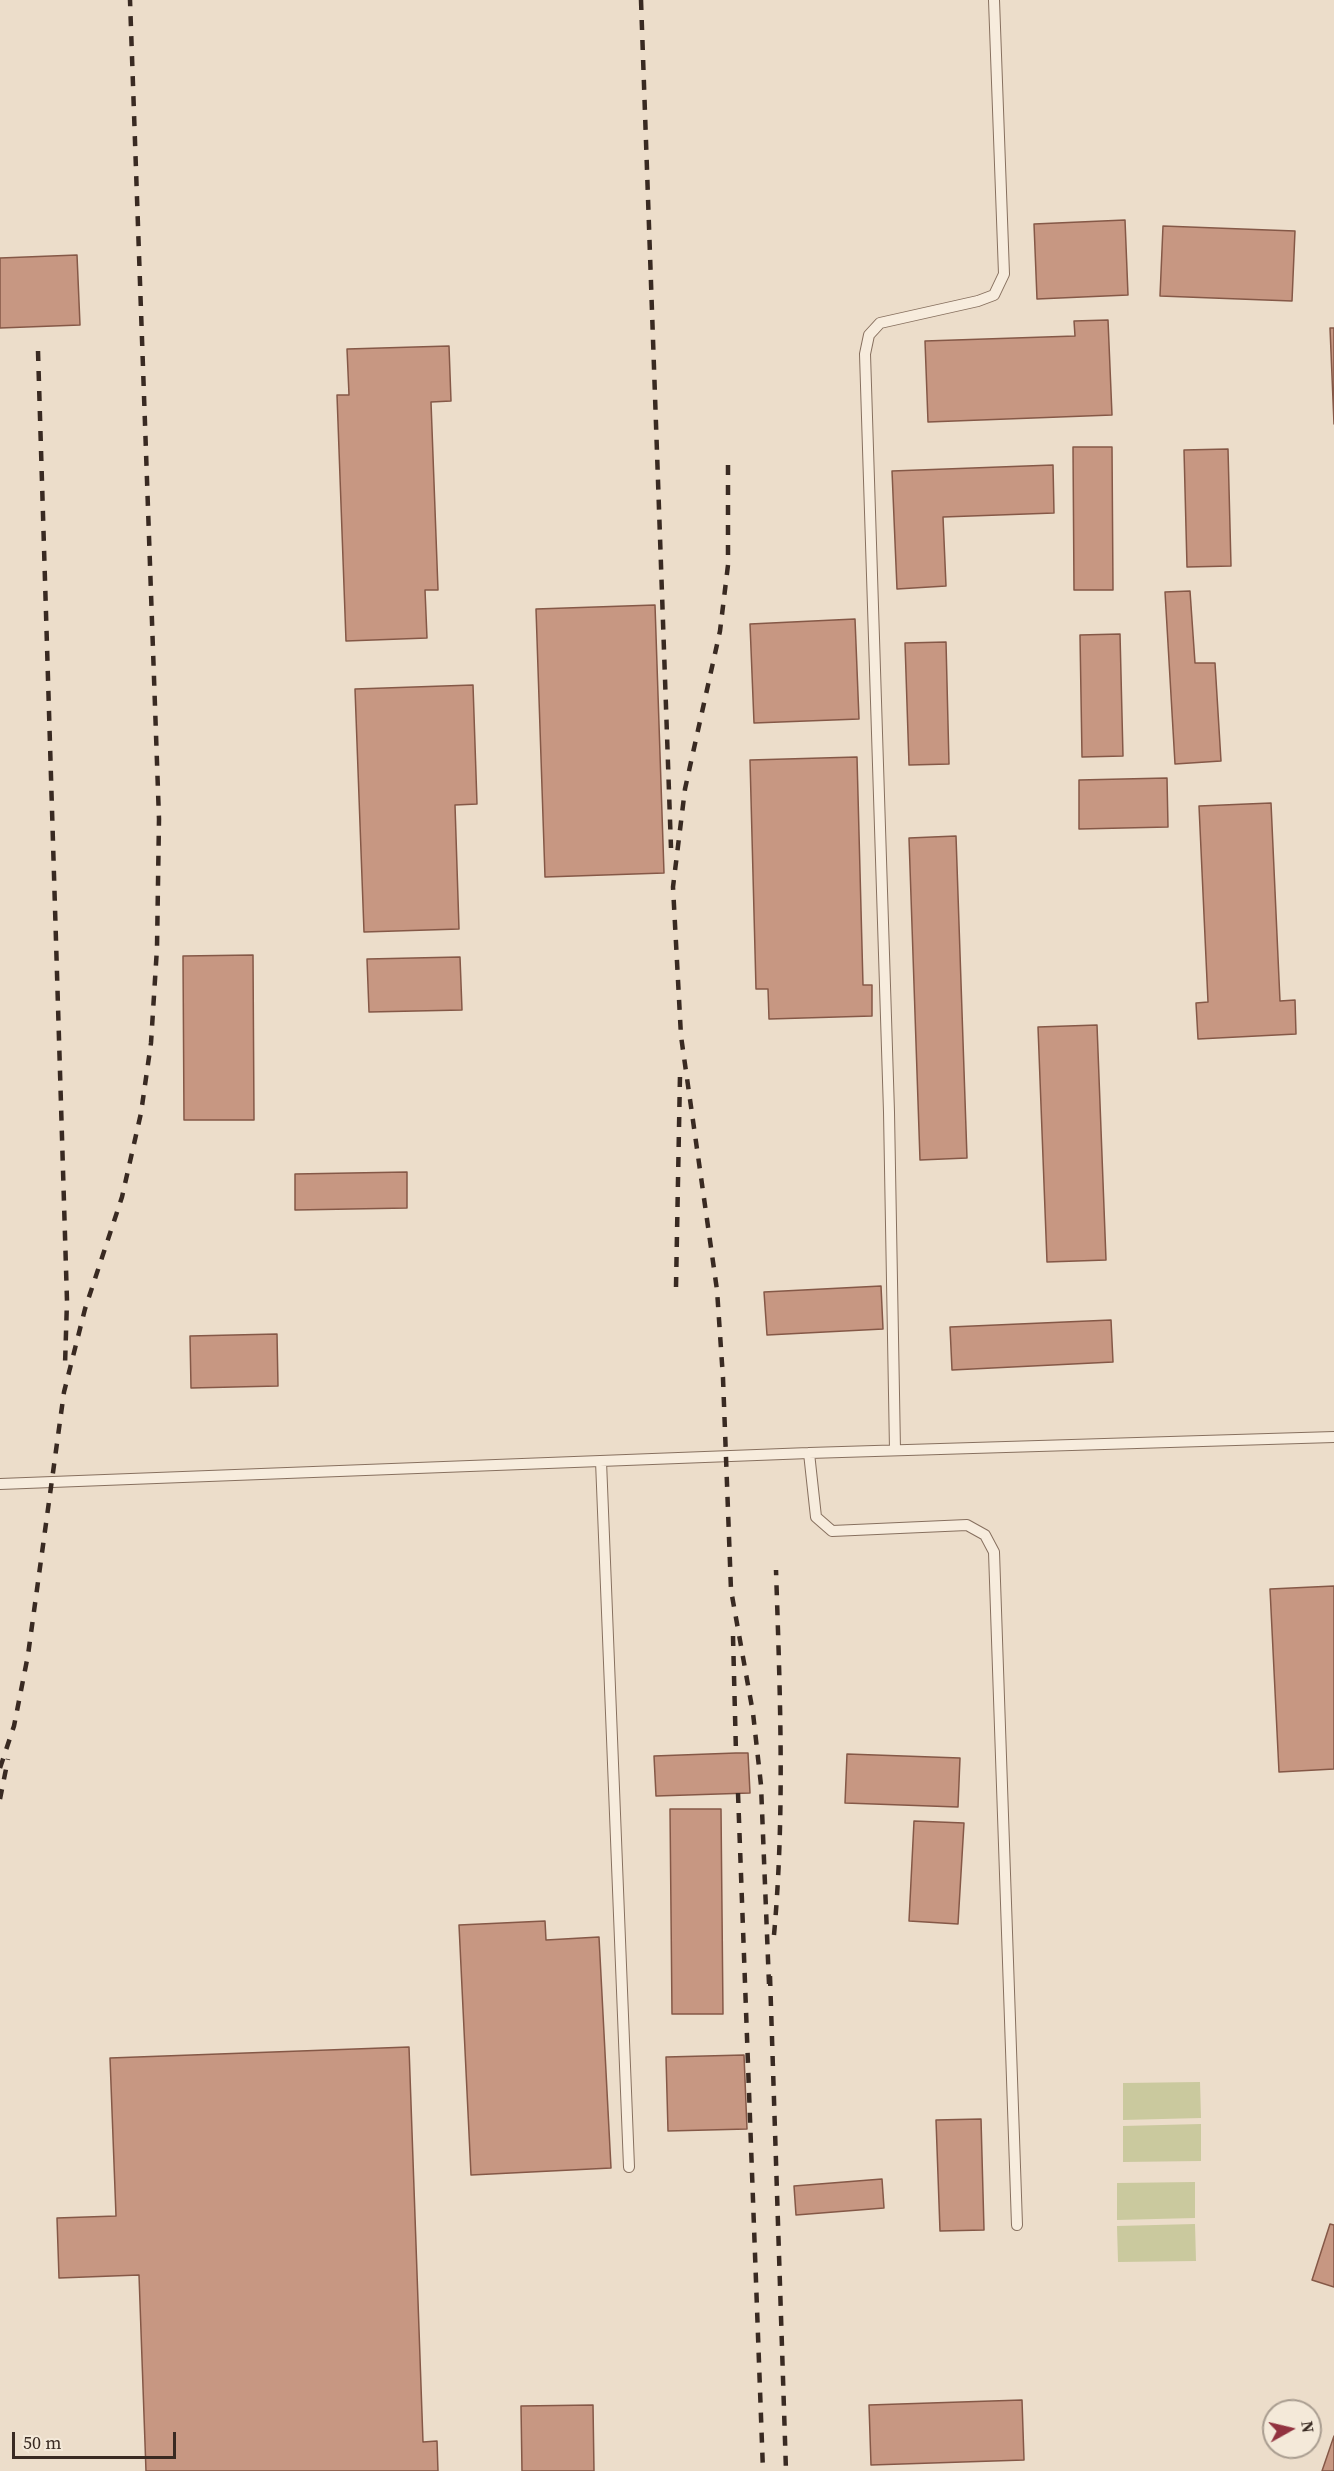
<!DOCTYPE html>
<style>
body{margin:0}
#map{position:relative;width:1334px;height:2471px;overflow:hidden;background:#ecddca;font-family:"Source Serif 4",serif}
canvas{display:block}
.north{position:absolute;left:1262px;top:2399px;width:60px;height:60px;box-sizing:border-box;background:#f4e9d9;border:2px solid #a99d90;border-radius:50%;rotate:82deg;font-size:16px;font-weight:700;line-height:24px;text-align:center;color:#392a22}
.north::after{content:'';display:block;margin:auto;width:21px;height:27px;background:#923340;clip-path:polygon(50% 0,100% 100%,50% 72%,0 100%)}
.scale{position:absolute;left:12px;top:2432px;width:164px;height:27px;box-sizing:border-box;border:3px solid #392a22;border-top:0;padding-left:8px;font-size:18px;line-height:21px;white-space:nowrap;color:#392a22;-webkit-text-stroke:4px #f4e9d9;paint-order:stroke}
</style>
<div id="map">
<canvas width="1334" height="2471"></canvas>
<div class="north">N</div>
<div class="scale">50 m</div>
</div>
<script>
const ctx = document.querySelector('canvas').getContext('2d');
ctx.lineJoin = 'round';
function paint(path, color) {
  ctx.fillStyle = color;
  ctx.fill(path, 'evenodd');
}
function stroke(path, color, width, dash) {
  ctx.strokeStyle = color;
  ctx.lineWidth = width;
  ctx.lineCap = dash ? 'butt' : 'round';
  ctx.setLineDash(dash || []);
  ctx.stroke(path);
}
paint(new Path2D(`
 M 1200,2082 L 1201,2118 L 1123,2120 L 1123,2083 Z
 M 1201,2124 L 1201,2161 L 1123,2162 L 1123,2126 Z
 M 1195,2182 L 1195,2218 L 1117,2220 L 1117,2183 Z
 M 1195,2224 L 1196,2261 L 1118,2262 L 1117,2226 Z`), '#cac99e');
const building = new Path2D(`
 M 1125,220 L 1128,295 L 1037,299 L 1034,224 Z
 M 1163,226 L 1295,231 L 1292,301 L 1160,296 Z
 M 77,255 L 80,325 L 0,328 L 0,258 Z
 M 1108,320 L 1112,415 L 928,422 L 925,341 L 1075,336 L 1074,321 Z
 M 1330,328 L 1334,328 L 1334,424 Z
 M 449,346 L 451,401 L 431,402 L 438,590 L 425,590 L 427,638 L 346,641 L 337,395 L 349,395 L 347,349 Z
 M 1073,447 L 1112,447 L 1113,590 L 1074,590 Z
 M 1228,449 L 1231,566 L 1187,567 L 1184,450 Z
 M 1053,465 L 1054,513 L 943,517 L 946,586 L 897,589 L 892,471 Z
 M 1190,591 L 1195,663 L 1215,663 L 1221,761 L 1175,764 L 1165,592 Z
 M 655,605 L 664,873 L 545,877 L 536,609 Z
 M 855,619 L 859,719 L 754,723 L 750,624 Z
 M 1120,634 L 1123,756 L 1082,757 L 1080,635 Z
 M 946,642 L 949,764 L 909,765 L 905,643 Z
 M 473,685 L 477,804 L 455,805 L 459,929 L 364,932 L 355,689 Z
 M 857,757 L 863,985 L 872,985 L 872,1016 L 769,1019 L 768,989 L 756,989 L 750,760 Z
 M 1167,778 L 1168,827 L 1079,829 L 1079,780 Z
 M 1271,803 L 1280,1001 L 1295,1000 L 1296,1034 L 1198,1039 L 1196,1003 L 1208,1002 L 1199,806 Z
 M 956,836 L 967,1158 L 920,1160 L 909,838 Z
 M 253,955 L 254,1120 L 184,1120 L 183,956 Z
 M 460,957 L 462,1010 L 369,1012 L 367,959 Z
 M 1097,1025 L 1106,1260 L 1047,1262 L 1038,1027 Z
 M 407,1172 L 407,1208 L 295,1210 L 295,1174 Z
 M 881,1286 L 883,1329 L 767,1335 L 764,1292 Z
 M 1111,1320 L 1113,1362 L 952,1370 L 950,1327 Z
 M 277,1334 L 278,1386 L 191,1388 L 190,1336 Z
 M 1334,1586 L 1334,1769 L 1279,1772 L 1270,1589 Z
 M 736,1753 L 748,1753 L 750,1793 L 656,1796 L 654,1756 Z
 M 847,1754 L 960,1758 L 958,1807 L 845,1803 Z
 M 670,1809 L 721,1809 L 723,2014 L 672,2014 Z
 M 914,1821 L 964,1823 L 958,1924 L 909,1921 Z
 M 545,1921 L 546,1940 L 599,1937 L 611,2168 L 471,2175 L 459,1925 Z
 M 409,2047 L 423,2442 L 437,2441 L 438,2471 L 146,2471 L 139,2275 L 59,2278 L 57,2218 L 116,2216 L 110,2058 Z
 M 744,2055 L 747,2129 L 668,2131 L 666,2057 Z
 M 981,2119 L 984,2230 L 940,2231 L 936,2120 Z
 M 882,2179 L 884,2208 L 796,2215 L 794,2186 Z
 M 1330,2224 L 1334,2225 L 1334,2287 L 1312,2280 Z
 M 1022,2400 L 1024,2460 L 871,2465 L 869,2405 Z
 M 593,2405 L 594,2471 L 522,2471 L 521,2406 Z
 M 1334,2436 L 1334,2471 L 1322,2471 Z`);
paint(building, '#c79782');
stroke(building, '#855847', 1.5);
const service = new Path2D(`
 M 895,1450 L 889,1112 L 865,354 L 869,335 L 880,323 L 978,301 L 994,295 L 1004,274 L 994,0
 M 809,1453 L 816,1517 L 832,1531 L 967,1525 L 985,1535 L 994,1552 L 1017,2225
 M 601,1461 L 629,2167
 M 0,1484 L 809,1453 L 1334,1437`);
stroke(service, '#87705f', 12);
stroke(service, '#f7ecdd', 10);
stroke(new Path2D(`
 M 641,0 L 671,848
 M 38,351 L 67,1301 L 65,1365
 M 728,465 L 728,565 L 720,631 L 685,789 L 673,887 L 681,1036 L 717,1290 L 723,1378 L 731,1590 L 753,1713 L 761,1785 L 769,1984
 M 676,1287 L 680,1075
 M 733,1636 L 736,1753
 M 0,1768 L 14,1726 L 28,1655 L 64,1392 L 85,1309 L 122,1197 L 141,1113 L 151,1043 L 157,948 L 159,819 L 130,0
 M 738,1793 L 763,2471
 M 0,1799 L 8,1759
 M 774,1935 C 785,1813 780,1692 776,1570
 M 770,1976 L 786,2471`), '#392a22', 4.5, [10, 10]);
</script>
